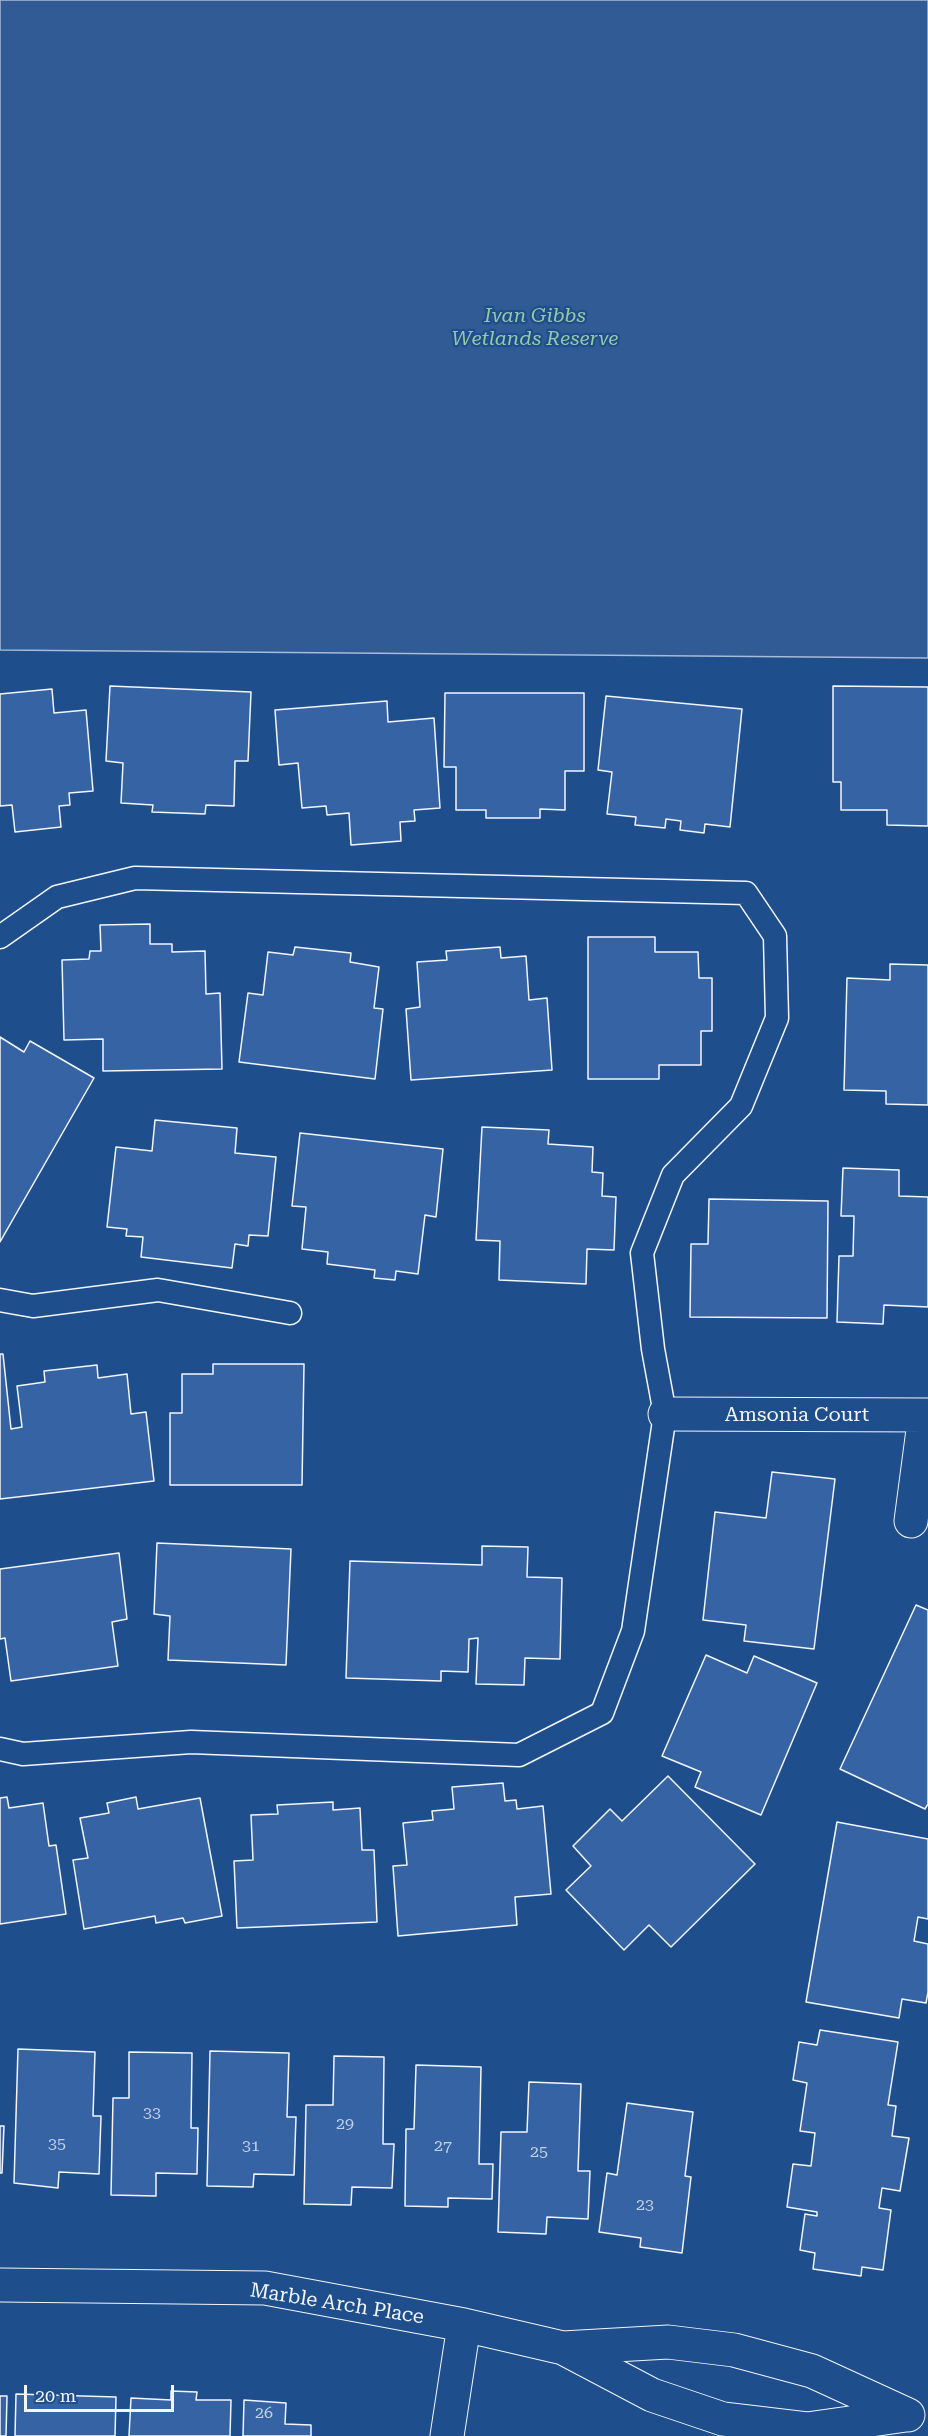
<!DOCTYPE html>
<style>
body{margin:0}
#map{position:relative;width:928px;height:2436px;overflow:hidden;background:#1f4e8c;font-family:"Roboto Serif",serif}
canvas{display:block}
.scale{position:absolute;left:24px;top:2385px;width:150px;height:27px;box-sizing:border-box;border:3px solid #f2f6ff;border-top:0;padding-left:8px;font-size:18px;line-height:21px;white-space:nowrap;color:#f2f6ff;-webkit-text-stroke:4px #1f4e8c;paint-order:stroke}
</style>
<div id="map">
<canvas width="928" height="2436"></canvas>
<div class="scale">20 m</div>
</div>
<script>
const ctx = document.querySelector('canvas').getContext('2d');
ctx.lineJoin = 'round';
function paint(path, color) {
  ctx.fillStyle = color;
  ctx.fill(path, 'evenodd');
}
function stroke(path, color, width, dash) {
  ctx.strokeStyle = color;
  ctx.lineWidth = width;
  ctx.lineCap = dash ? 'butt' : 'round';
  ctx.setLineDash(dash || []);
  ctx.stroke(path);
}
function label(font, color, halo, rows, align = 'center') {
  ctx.font = font + ' "Roboto Serif",serif';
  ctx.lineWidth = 4.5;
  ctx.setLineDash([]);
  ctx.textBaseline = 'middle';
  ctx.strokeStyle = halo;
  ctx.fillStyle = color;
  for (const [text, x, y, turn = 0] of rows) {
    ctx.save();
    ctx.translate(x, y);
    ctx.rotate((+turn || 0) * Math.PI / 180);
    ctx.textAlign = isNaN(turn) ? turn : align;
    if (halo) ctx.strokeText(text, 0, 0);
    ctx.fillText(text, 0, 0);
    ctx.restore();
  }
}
const built = new Path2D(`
 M 0,0 L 928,0 L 928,658 L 0,650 Z`);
paint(built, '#305b95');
stroke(built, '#a8bbd7', 1.5);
const building = new Path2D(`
 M 110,686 L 251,692 L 248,761 L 235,761 L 234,806 L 206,805 L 205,814 L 152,812 L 153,805 L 121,803 L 123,763 L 106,761 Z
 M 833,686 L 928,687 L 928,826 L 887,825 L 887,810 L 841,810 L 841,782 L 833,782 Z
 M 52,689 L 54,713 L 86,710 L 93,791 L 69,793 L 70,805 L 59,806 L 61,827 L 15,832 L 12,805 L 0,806 L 0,694 Z
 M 445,693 L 584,693 L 584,771 L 565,771 L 565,810 L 540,809 L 540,818 L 486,818 L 486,810 L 456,810 L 456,767 L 444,767 Z
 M 606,696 L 742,709 L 730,827 L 705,824 L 704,833 L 680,830 L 681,821 L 666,819 L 665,828 L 635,825 L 636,817 L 607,814 L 612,772 L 598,770 Z
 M 387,701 L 388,722 L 434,718 L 440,808 L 414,810 L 415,821 L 400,822 L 401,841 L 351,845 L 349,813 L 327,815 L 326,806 L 302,808 L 298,763 L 279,765 L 275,710 Z
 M 150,924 L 150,944 L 172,944 L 172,952 L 205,951 L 206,994 L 220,993 L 222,1069 L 103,1071 L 103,1039 L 64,1040 L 62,960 L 89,959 L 90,951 L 101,951 L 100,925 Z
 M 588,937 L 655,937 L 655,952 L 698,952 L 699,978 L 712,978 L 712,1031 L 701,1031 L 701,1065 L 659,1065 L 659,1079 L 588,1079 Z
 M 295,947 L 351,953 L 350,962 L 379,967 L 374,1008 L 383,1009 L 375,1079 L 239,1062 L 248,993 L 263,995 L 268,952 L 293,955 Z
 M 500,947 L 501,958 L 526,956 L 529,1000 L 547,998 L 552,1070 L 411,1080 L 406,1009 L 420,1007 L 417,962 L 447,960 L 446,951 Z
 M 890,964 L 928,965 L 928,1105 L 886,1104 L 886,1091 L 844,1090 L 847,978 L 890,980 Z
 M 0,1037 L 24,1052 L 30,1041 L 94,1078 L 0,1242 Z
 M 155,1120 L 237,1128 L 235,1153 L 276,1157 L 268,1236 L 249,1235 L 248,1246 L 235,1244 L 232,1268 L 141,1257 L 143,1237 L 126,1236 L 127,1229 L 107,1227 L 116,1147 L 152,1151 Z
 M 482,1127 L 549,1130 L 548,1144 L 593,1147 L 592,1172 L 603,1173 L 602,1196 L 616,1197 L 614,1250 L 587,1249 L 586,1284 L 499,1280 L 500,1241 L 476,1240 Z
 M 300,1133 L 443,1149 L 436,1217 L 425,1215 L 418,1274 L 396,1271 L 395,1280 L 374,1278 L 375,1270 L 327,1264 L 328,1252 L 302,1249 L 306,1207 L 292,1206 Z
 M 843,1168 L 899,1170 L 899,1196 L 928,1197 L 928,1307 L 884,1305 L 883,1324 L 837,1322 L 839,1256 L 853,1256 L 854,1216 L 841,1216 Z
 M 709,1199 L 828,1201 L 827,1318 L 690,1317 L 691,1244 L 708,1244 Z
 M 0,1354 L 3,1354 L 11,1429 L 22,1427 L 17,1386 L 45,1382 L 44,1371 L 97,1365 L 98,1378 L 127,1374 L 131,1414 L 146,1412 L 154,1481 L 0,1499 Z
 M 213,1364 L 304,1364 L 302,1485 L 170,1485 L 170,1413 L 182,1413 L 182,1374 L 213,1374 Z
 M 772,1472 L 835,1479 L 814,1649 L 744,1641 L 746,1625 L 703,1620 L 715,1512 L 766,1518 Z
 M 157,1543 L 291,1549 L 286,1665 L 168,1660 L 170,1616 L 154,1614 Z
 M 482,1546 L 528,1547 L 527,1577 L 562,1578 L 560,1659 L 525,1658 L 524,1685 L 476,1684 L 478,1638 L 469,1639 L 468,1672 L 441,1671 L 441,1681 L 346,1678 L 350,1561 L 482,1565 Z
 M 119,1553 L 127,1619 L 112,1622 L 118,1666 L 11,1681 L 5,1638 L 0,1639 L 0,1569 Z
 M 916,1605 L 928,1610 L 928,1804 L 925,1809 L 840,1769 Z
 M 706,1655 L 747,1673 L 754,1656 L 817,1683 L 761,1815 L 695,1787 L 701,1772 L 662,1756 Z
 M 668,1776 L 755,1864 L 671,1947 L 649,1925 L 624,1950 L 566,1890 L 591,1866 L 573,1846 L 610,1809 L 622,1821 Z
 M 503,1783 L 505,1801 L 516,1800 L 517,1809 L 543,1806 L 551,1894 L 515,1897 L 517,1925 L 398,1936 L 393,1866 L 407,1865 L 403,1823 L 433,1820 L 432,1811 L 454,1809 L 452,1787 Z
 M 7,1797 L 9,1808 L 43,1803 L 49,1846 L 56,1845 L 66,1914 L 0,1924 L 0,1798 Z
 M 136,1797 L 138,1809 L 200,1798 L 222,1916 L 185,1923 L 183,1918 L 156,1923 L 155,1916 L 84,1929 L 73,1860 L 88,1858 L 80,1818 L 109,1813 L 107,1803 Z
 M 333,1802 L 333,1810 L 360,1808 L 362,1850 L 374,1850 L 377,1922 L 237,1928 L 234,1861 L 253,1860 L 251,1815 L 278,1814 L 277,1805 Z
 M 837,1822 L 928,1839 L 928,1919 L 918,1917 L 914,1941 L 928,1944 L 928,1992 L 926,2003 L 902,1999 L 899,2018 L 806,2002 Z
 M 820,2030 L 898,2042 L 888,2105 L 896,2106 L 892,2136 L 909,2138 L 900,2191 L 882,2188 L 879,2208 L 891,2210 L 883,2270 L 862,2267 L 861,2276 L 813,2269 L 815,2253 L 800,2250 L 805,2214 L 817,2216 L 817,2212 L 787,2207 L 793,2164 L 811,2166 L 815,2133 L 800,2131 L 807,2083 L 793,2080 L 799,2042 L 817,2045 Z
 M 18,2049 L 95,2052 L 93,2116 L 101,2116 L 99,2174 L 59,2172 L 58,2188 L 14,2183 Z
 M 210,2051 L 289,2053 L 287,2117 L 296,2117 L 294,2175 L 254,2174 L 253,2187 L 207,2186 Z
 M 129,2052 L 192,2053 L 191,2128 L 198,2128 L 197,2174 L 156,2173 L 156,2196 L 111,2195 L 113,2098 L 129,2098 Z
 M 334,2056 L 384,2057 L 383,2144 L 394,2144 L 392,2188 L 352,2187 L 351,2205 L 304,2204 L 306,2105 L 333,2105 Z
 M 416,2065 L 481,2067 L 479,2164 L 493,2164 L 492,2199 L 448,2198 L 448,2207 L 405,2206 L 406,2129 L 414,2129 Z
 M 529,2082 L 581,2084 L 578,2171 L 590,2171 L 588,2219 L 547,2217 L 546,2234 L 498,2232 L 501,2132 L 527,2132 Z
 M 627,2103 L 693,2112 L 685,2176 L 691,2177 L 682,2253 L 640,2247 L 641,2238 L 599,2232 L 607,2173 L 617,2175 Z
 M 0,2126 L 4,2126 L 2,2173 L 0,2173 Z
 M 171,2391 L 197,2392 L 196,2400 L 231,2400 L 230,2436 L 129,2436 L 131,2398 L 171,2400 Z
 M 16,2394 L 116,2397 L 115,2436 L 15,2436 Z
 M 0,2396 L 7,2396 L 6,2436 L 0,2436 Z
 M 244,2400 L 286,2403 L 285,2424 L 311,2425 L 311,2436 L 243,2436 Z`);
paint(building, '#3563a3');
stroke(building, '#f2f6ff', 1.5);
const lane = new Path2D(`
 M 0,937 L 57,897 L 135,878 L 746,893 L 775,936 L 777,1018 L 741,1106 L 673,1175 L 642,1253 L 653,1349 L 665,1414 L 633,1631 L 602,1713 L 519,1755 L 191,1742 L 23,1754 L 0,1749
 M 0,1300 L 33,1306 L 158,1290 L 290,1313`);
const street = new Path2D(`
 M 665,1414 L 928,1415
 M 911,1521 L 925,1415
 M 0,2285 L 265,2288 L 464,2325 L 563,2348 L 652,2395 L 723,2419 L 807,2429 L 906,2415
 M 563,2348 L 668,2342 L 734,2350 L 812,2371 L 908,2415
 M 447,2436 L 464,2325`);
stroke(lane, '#f2f6ff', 25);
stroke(street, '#f2f6ff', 35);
stroke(lane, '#1f4e8c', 22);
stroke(street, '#1f4e8c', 33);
label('16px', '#c3d1e8', null, [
 ["33",152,2113],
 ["29",345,2124],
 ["35",57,2144],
 ["31",251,2146],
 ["27",443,2146],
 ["25",539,2152],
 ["23",645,2205],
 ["26",264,2413]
]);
label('italic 20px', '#97c8a6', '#1f4e8c', [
 ["Ivan Gibbs",535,316],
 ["Wetlands Reserve",535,339]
]);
label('20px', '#f2f6ff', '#1f4e8c', [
 ["Amsonia Court",797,1415],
 ["Marble Arch Place",337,2304,9]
]);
</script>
